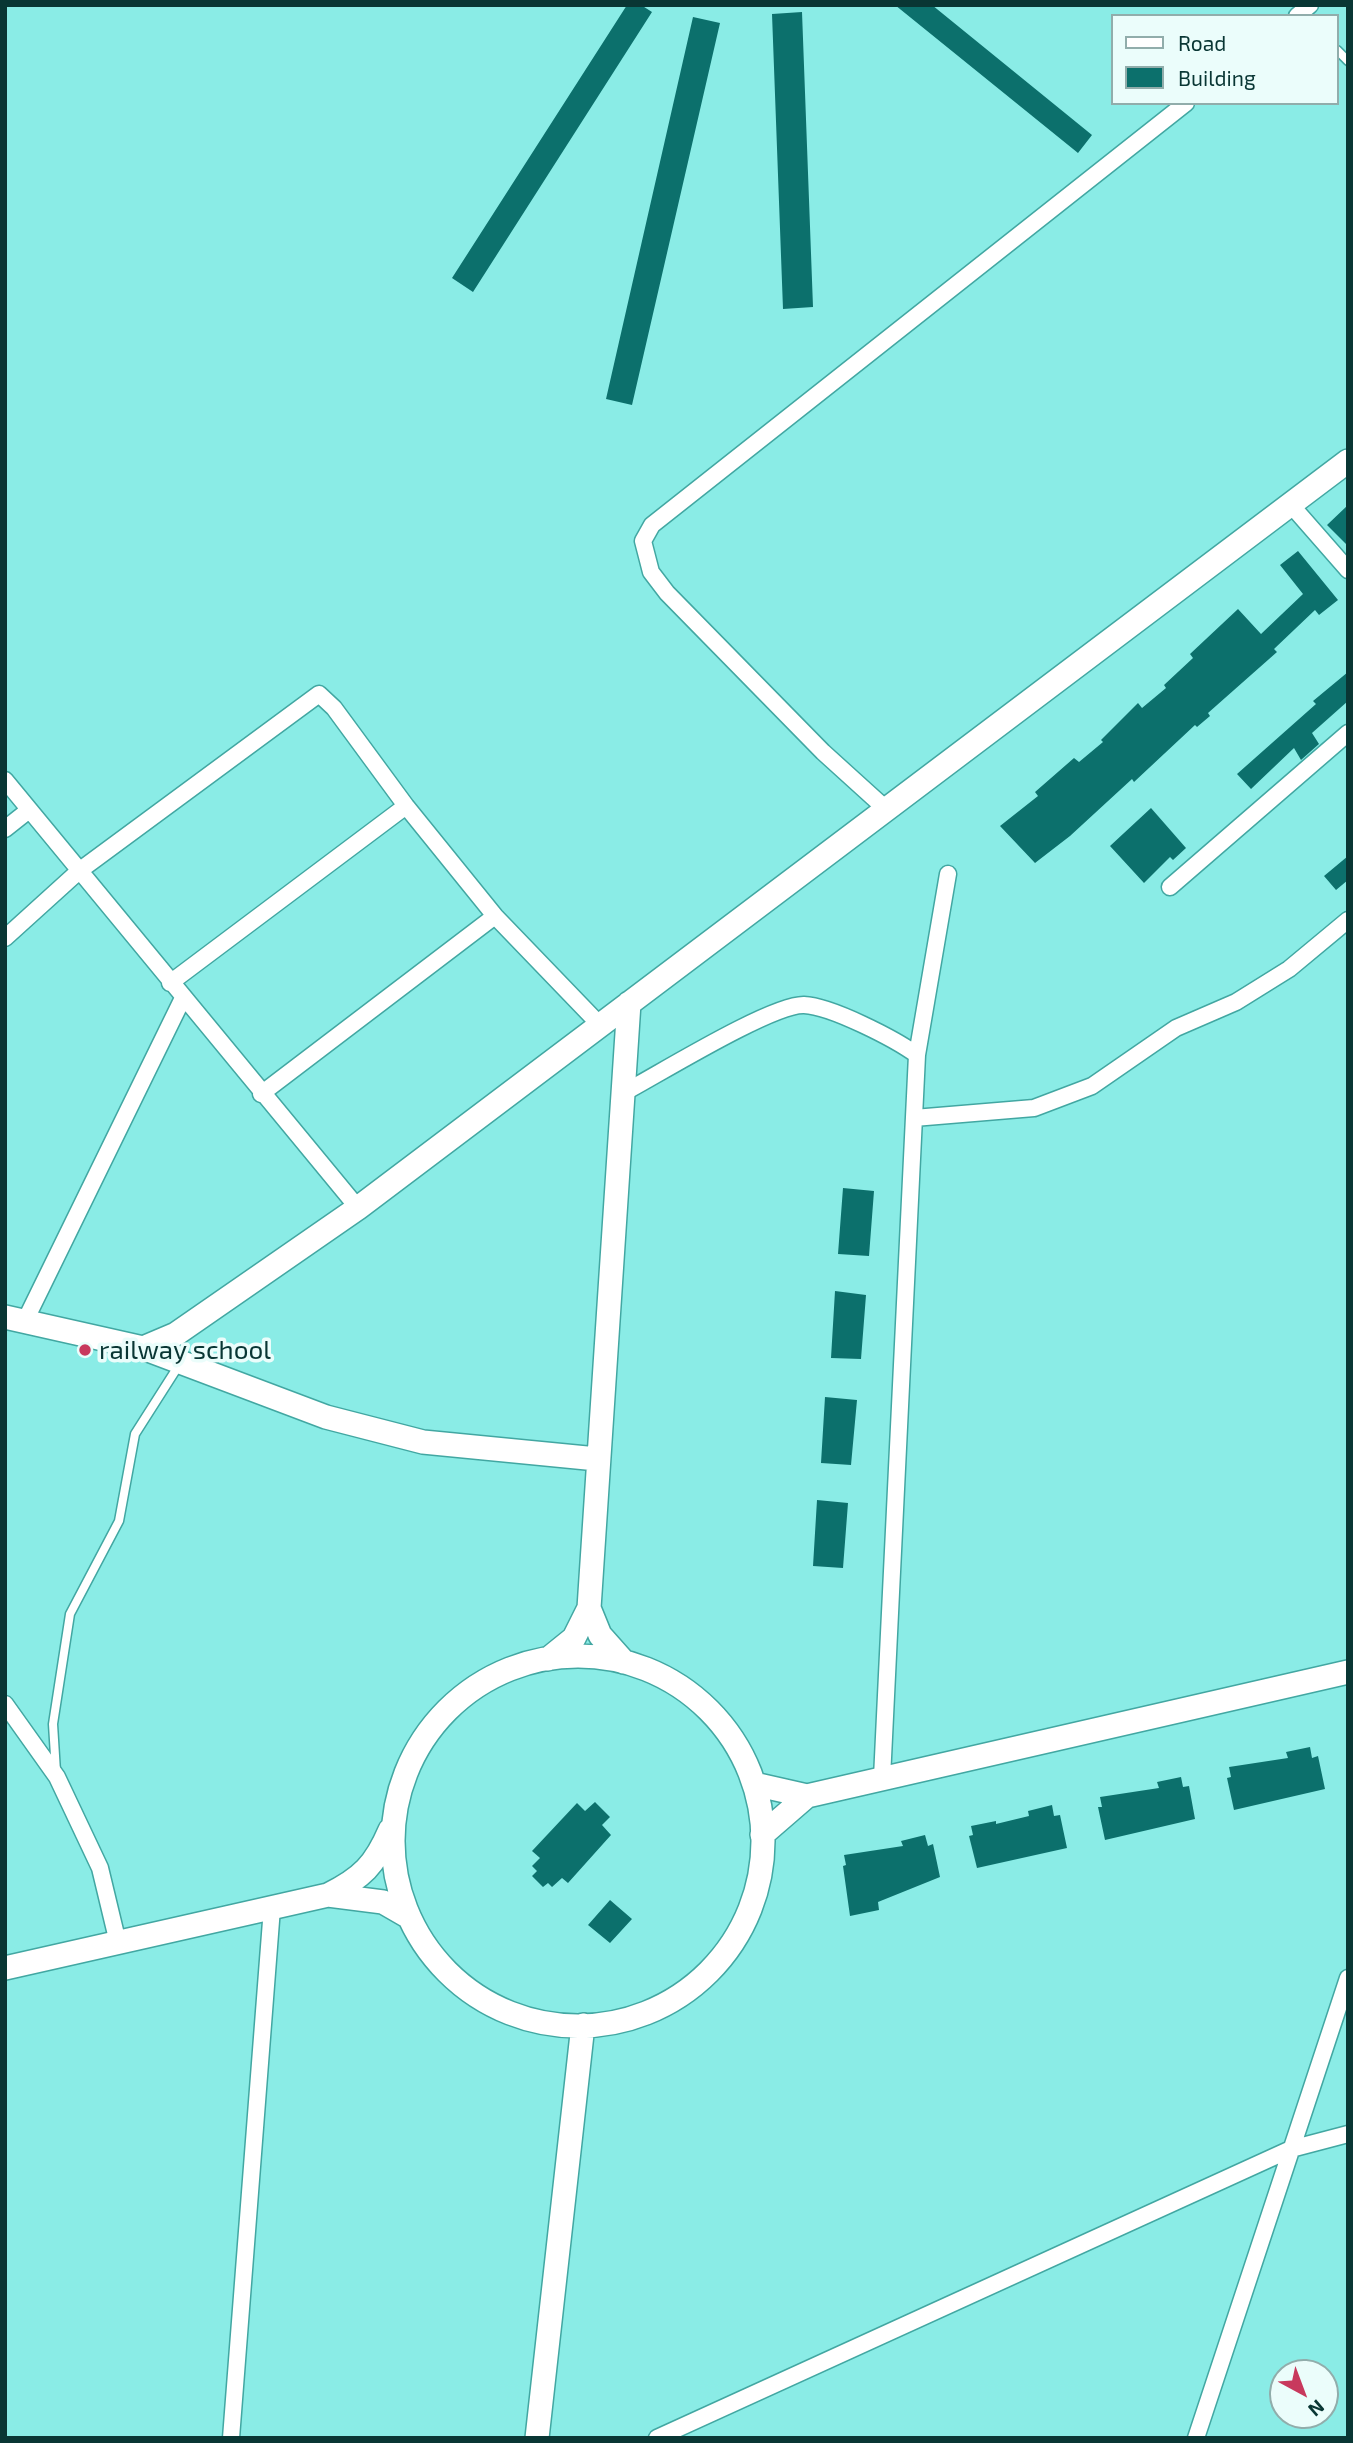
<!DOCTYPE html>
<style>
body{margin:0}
#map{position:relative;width:1353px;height:2443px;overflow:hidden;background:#8aece6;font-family:"Exo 2",sans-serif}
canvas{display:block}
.frame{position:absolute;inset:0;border:7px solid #093634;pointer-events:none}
.legend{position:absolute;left:1111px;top:14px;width:228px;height:91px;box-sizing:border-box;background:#ebfdfb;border:2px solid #91adab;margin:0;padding:9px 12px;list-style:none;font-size:21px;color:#093634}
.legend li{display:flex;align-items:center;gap:14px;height:35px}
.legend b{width:35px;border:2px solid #91adab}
.north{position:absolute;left:1269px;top:2359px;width:70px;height:70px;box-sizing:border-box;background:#ebfdfb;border:2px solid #91adab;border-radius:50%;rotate:139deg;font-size:19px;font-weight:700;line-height:28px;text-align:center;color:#093634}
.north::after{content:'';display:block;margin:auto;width:24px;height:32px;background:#c8395d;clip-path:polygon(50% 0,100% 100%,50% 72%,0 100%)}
</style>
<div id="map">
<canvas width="1353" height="2443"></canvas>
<div class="frame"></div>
<ul class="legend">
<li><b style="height:9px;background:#fff"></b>Road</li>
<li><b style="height:19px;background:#0c706c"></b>Building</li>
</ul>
<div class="north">N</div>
</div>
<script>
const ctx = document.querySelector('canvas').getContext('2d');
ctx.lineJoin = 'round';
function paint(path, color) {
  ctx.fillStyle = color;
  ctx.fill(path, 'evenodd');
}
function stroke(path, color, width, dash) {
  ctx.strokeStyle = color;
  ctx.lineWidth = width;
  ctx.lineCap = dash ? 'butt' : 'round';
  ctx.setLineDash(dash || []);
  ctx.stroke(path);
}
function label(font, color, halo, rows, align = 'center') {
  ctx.font = font + ' "Exo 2",sans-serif';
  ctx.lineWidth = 7;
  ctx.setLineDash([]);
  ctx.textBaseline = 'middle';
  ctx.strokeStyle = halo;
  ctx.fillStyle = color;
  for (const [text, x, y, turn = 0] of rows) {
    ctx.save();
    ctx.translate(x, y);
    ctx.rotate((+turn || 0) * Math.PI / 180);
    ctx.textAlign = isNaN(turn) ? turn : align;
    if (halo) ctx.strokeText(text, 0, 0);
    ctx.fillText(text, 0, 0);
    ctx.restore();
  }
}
paint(new Path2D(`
 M 627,5 L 641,5 L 652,12 L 473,292 L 452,278 Z
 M 895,5 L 932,5 L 1092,135 L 1078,153 Z
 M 802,12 L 813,307 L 783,309 L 772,14 Z
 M 693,17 L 720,23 L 632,405 L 606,399 Z
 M 1348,505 L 1348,546 L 1327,525 Z
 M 1298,551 L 1338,600 L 1319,615 L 1315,610 L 1274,649 L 1277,652 L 1208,713 L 1210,716 L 1197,727 L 1195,725 L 1134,782 L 1132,779 L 1070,836 L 1035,863 L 1000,826 L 1038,796 L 1035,792 L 1074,758 L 1079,762 L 1103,742 L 1101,740 L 1138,703 L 1142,708 L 1166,688 L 1164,685 L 1193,658 L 1190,654 L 1238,609 L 1261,634 L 1303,594 L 1280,565 Z
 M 1348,672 L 1348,701 L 1312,733 L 1319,744 L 1301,760 L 1294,748 L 1251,789 L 1237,774 L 1316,704 L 1313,701 Z
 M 1151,808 L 1186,848 L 1173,860 L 1170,857 L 1144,883 L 1110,846 Z
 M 1348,856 L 1348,880 L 1336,890 L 1324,876 Z
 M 843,1188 L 874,1191 L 869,1256 L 838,1254 Z
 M 835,1291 L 866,1295 L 861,1359 L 831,1358 Z
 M 825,1397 L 857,1400 L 851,1465 L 821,1463 Z
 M 817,1500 L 848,1503 L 843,1568 L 813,1566 Z
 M 1310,1747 L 1312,1758 L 1318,1756 L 1325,1789 L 1234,1810 L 1227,1778 L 1231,1777 L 1229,1767 L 1288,1758 L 1286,1752 Z
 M 1181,1777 L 1183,1787 L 1189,1786 L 1195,1819 L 1105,1840 L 1098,1807 L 1102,1807 L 1100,1797 L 1159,1788 L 1157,1782 Z
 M 595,1802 L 610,1817 L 602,1825 L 611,1835 L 568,1883 L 562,1878 L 552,1887 L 548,1883 L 543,1887 L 532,1876 L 537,1871 L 532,1866 L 540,1858 L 532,1851 L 577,1803 L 585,1811 Z
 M 1052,1805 L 1054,1816 L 1060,1815 L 1067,1848 L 977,1868 L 969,1836 L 973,1835 L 971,1826 L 996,1821 L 996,1824 L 1029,1816 L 1028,1811 Z
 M 925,1835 L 928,1846 L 933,1844 L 940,1877 L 878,1902 L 879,1910 L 850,1916 L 843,1866 L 846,1865 L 844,1855 L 903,1846 L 901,1841 Z
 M 610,1900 L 632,1919 L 610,1943 L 588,1925 Z`), '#0c706c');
const lane = new Path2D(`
 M 1337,50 L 1348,61
 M 56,1772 L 53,1724 L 70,1614 L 119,1521 L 135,1434 L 179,1365`);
const street = new Path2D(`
 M 1297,16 L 1310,5
 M 1292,506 L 1348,570
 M 5,780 L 358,1208
 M 887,810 L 823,752 L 667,593 L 651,572 L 643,541 L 652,525 L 1186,103
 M 5,829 L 29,810
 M 1170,887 L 1348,733
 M 5,938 L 79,871 L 319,694 L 334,708 L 406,806 L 495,916 L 600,1025
 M 170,983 L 406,806
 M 625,1092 C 659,1074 772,1004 804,1005 C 831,1006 895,1039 917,1055
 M 261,1094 L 495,916
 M 914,1118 L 1034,1108 L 1092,1086 L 1176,1028 L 1236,1002 L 1289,969 L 1348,920
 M 25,1321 L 183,998
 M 5,1704 L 57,1777 L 100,1868 L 118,1943
 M 882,1778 L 917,1055 L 948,874
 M 231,2438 L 272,1908
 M 657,2438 L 1291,2149 L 1348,2134
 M 1196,2438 L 1348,1978`);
const secondary = new Path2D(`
 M 5,1317 L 143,1348 L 326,1417 L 423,1442 L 597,1459
 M 143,1348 L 176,1334 L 358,1208 L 1348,461
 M 589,1608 L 600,1635 L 624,1662
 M393 1841a185 185 0 1 1 370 0a185 185 0 1 1-370 0Z
 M 548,1659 L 574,1638 L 589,1608 L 629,1003
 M 754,1784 L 807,1796 L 1348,1672
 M 762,1835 L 807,1796
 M 328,1895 L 383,1902 L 409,1917
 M 5,1968 L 328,1895 C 362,1878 375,1865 390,1830
 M 537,2438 L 583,2025`);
stroke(lane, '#42a7a2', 11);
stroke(street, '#42a7a2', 19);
stroke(secondary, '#42a7a2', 26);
stroke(lane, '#fff', 8);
stroke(street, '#fff', 16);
stroke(secondary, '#fff', 23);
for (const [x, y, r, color] of [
 [85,1350,7,"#c8395d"]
]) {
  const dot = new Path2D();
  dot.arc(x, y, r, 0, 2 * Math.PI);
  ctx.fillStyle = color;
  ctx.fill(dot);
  stroke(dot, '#ebfdfb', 2.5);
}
label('26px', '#093634', '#ebfdfb', [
 ["railway school",99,1350]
], 'left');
</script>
